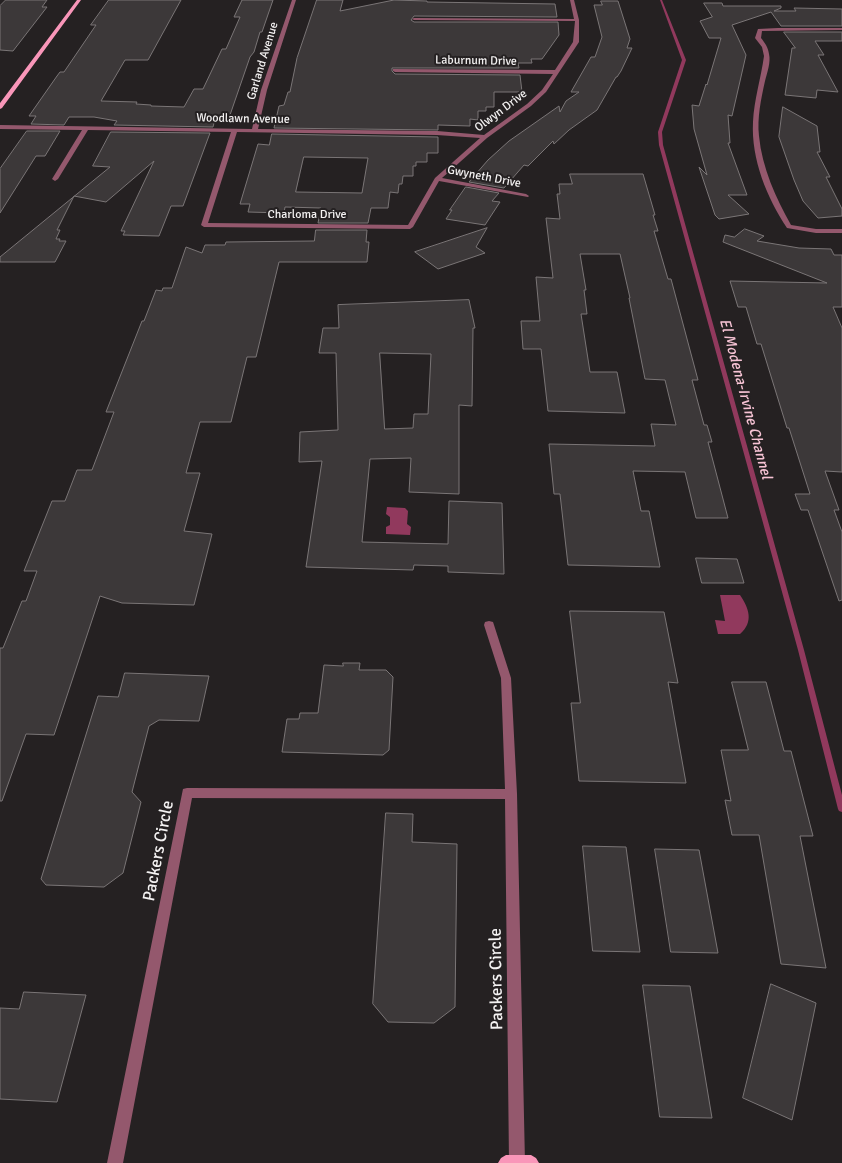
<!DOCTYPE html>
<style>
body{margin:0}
canvas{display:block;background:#252122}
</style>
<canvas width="842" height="1163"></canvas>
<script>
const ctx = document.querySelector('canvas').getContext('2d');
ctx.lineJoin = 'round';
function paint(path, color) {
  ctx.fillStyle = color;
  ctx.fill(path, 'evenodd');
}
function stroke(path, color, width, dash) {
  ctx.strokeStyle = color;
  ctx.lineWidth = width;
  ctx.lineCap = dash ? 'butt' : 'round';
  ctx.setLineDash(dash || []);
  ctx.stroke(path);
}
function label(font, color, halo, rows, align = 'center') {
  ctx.font = font + ' Signika,sans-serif';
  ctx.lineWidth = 4;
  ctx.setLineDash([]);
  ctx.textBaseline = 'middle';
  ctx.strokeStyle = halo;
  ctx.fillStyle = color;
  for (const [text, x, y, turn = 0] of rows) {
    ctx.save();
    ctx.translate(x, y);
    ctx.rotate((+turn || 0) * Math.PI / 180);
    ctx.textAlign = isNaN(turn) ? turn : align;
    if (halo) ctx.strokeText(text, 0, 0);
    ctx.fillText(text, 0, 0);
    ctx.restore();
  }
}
paint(new Path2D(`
 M 387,507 L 405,508 L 408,511 L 407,524 L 411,527 L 410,535 L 386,534 L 386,527 L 390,525 L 390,517 L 386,514 Z
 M 720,595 L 740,595 C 749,608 754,622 740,634 L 718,634 L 715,620 L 725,621 Z`), '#91395d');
paint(new Path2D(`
 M 660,0 L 662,0 L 686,60 L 662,132 L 663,145 L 804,650 L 842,795 L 842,812 L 839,811 L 838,809 L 798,650 L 659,145 L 658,132 L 682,60 Z`), '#91395d');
const building = new Path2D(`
 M 6,0 L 47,0 L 42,7 L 47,7 L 13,51 L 0,50 L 0,6 Z
 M 109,0 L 181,0 L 148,60 L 125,60 L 101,101 L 137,102 L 136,104 L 151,105 L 151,106 L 184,107 L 194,89 L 203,89 L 222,49 L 226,49 L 240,17 L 234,17 L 242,0 L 273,0 L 262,32 L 260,32 L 254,52 L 250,57 L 230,115 L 225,115 L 224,119 L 215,119 L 213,127 L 114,125 L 117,121 L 94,117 L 69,117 L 64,125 L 31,124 L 36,116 L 29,116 L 57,76 L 60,72 L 64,72 L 96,25 L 91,25 Z
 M 317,0 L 343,0 L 340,11 L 394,0 L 427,1 L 427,2 L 555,4 L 557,17 L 414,16 L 411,20 L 414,22 L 558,22 L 559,35 L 542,59 L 531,59 L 532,63 L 518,63 L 519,68 L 392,68 L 392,71 L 395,74 L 520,75 L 522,92 L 494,92 L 494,107 L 486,107 L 486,111 L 478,111 L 478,120 L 470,119 L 470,126 L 438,125 L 438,130 L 274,128 L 279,106 L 284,105 L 288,92 L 290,92 L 297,58 Z
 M 601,1 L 618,1 L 630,39 L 627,48 L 632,48 L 621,71 L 617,77 L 616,77 L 597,110 L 569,130 L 554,144 L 553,141 L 528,166 L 524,165 L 504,188 L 469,182 L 488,160 L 509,141 L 559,106 L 560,112 L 566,101 L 579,92 L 571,92 L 591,57 L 595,57 L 602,37 L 594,5 L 602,5 Z
 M 704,3 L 722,3 L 723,6 L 781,6 L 781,8 L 774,11 L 796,11 L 794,8 L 842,9 L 842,26 L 781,26 L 771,12 L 732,25 L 746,55 L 732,116 L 728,115 L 730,143 L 728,143 L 747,195 L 728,195 L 749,214 L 719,219 L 715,215 L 699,167 L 707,175 L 694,129 L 692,105 L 699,106 L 706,84 L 707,85 L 721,38 L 709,38 L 700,21 L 712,17 Z
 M 784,32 L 842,32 L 842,41 L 815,41 L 824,55 L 818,55 L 838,92 L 817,90 L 816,98 L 785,95 L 792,48 L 795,48 Z
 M 783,107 L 817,126 L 820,152 L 817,152 L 830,177 L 826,177 L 842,209 L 842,216 L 818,218 L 803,201 L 794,180 L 779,137 Z
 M 27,131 L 60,131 L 45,156 L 36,156 L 0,213 L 0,169 Z
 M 111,132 L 210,133 L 183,206 L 171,206 L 159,236 L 123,235 L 125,231 L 121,231 L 154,161 L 106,202 L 74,196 L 57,230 L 60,230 L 56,239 L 60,239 L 59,241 L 66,241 L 55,262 L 0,262 L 0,257 L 110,167 L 93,166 Z
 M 272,134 L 438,137 L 438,153 L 427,153 L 427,162 L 416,162 L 416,166 L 413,166 L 413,176 L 403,176 L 402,184 L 399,184 L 398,193 L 390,192 L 388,208 L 371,208 L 368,223 L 318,223 L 321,208 L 285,207 L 284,213 L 248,212 L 250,204 L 240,204 L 258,144 L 269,145 ZM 304,157 L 368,158 L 362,193 L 296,192 Z
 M 570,174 L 643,174 L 655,215 L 653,215 L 658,231 L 654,231 L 668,279 L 671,279 L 698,380 L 692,380 L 704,425 L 707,425 L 712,442 L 708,442 L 728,518 L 696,518 L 685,472 L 633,471 L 641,511 L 649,511 L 660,567 L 568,565 L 560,494 L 554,494 L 549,444 L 655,446 L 651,424 L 676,425 L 665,380 L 645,379 L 629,298 L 630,298 L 620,254 L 580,254 L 586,290 L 584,290 L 587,314 L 581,314 L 590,372 L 617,372 L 625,413 L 548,411 L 541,349 L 523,349 L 521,321 L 540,321 L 536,277 L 553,278 L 546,218 L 560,219 L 557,194 L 560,194 L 559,184 L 572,184 Z
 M 466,187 L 499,193 L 492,201 L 500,202 L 485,225 L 446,219 L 452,210 L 450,210 Z
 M 487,228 L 476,247 L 485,253 L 438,269 L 415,252 Z
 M 745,229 L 764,236 L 757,241 L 799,248 L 831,249 L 834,255 L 842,255 L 842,307 L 833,307 L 842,328 L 842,472 L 825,471 L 839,510 L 834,510 L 842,532 L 842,600 L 839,601 L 808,510 L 801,510 L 795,494 L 810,494 L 789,428 L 787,428 L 761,344 L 757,344 L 746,307 L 738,307 L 730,281 L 827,283 L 723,242 L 725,235 L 734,237 Z
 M 316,230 L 367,230 L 366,242 L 369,242 L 367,262 L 279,262 L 256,357 L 247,357 L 231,422 L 200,422 L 186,473 L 200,473 L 184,531 L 212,534 L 194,605 L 122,603 L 100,596 L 54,735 L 26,734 L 2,801 L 0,801 L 0,648 L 3,648 L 22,601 L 26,601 L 37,571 L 24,571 L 52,501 L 65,501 L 77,470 L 92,470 L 114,412 L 106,412 L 142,321 L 144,321 L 156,290 L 162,291 L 163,288 L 172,288 L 186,247 L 202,253 L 205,245 L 225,245 L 226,242 L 314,241 Z
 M 469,300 L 475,328 L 473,328 L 472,406 L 459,405 L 459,494 L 409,492 L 411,458 L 370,459 L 362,542 L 448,544 L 449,501 L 502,503 L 504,574 L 448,572 L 448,566 L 414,565 L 413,570 L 306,567 L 322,461 L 299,462 L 300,432 L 338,430 L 336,353 L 319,353 L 323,328 L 339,328 L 338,305 ZM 380,353 L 431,354 L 428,414 L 414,414 L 413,428 L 385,429 Z
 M 696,558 L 737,559 L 744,583 L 702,583 Z
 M 570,611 L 664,612 L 678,683 L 668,682 L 686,783 L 579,781 L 571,703 L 580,703 Z
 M 343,663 L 360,663 L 359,670 L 386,670 L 393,677 L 389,750 L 383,755 L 282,752 L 287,719 L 299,719 L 300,713 L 318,713 L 324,665 L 343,666 Z
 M 125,673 L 209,676 L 199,721 L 159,720 L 149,726 L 132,792 L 141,802 L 123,873 L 104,887 L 46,885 L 41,879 L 98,696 L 118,697 Z
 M 732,682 L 766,682 L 784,751 L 791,751 L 813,836 L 800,836 L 826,968 L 781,964 L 759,835 L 732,835 L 725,800 L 731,801 L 721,750 L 748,750 Z
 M 386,813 L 413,814 L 412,842 L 457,844 L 455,1007 L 434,1023 L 388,1022 L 373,1004 Z
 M 583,846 L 626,847 L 640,952 L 593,951 Z
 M 655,849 L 699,850 L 718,953 L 671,952 Z
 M 771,984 L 816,1003 L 792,1120 L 743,1098 Z
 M 643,985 L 690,986 L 712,1118 L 660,1117 Z
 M 24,992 L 86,995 L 57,1102 L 0,1099 L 0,1008 L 19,1009 Z`);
paint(building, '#3c3839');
stroke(building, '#7a7576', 1);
paint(new Path2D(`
 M 292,0 L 296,0 L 267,90 L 258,129 L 437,131 L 484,135 L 527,104 L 542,90 L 553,74 L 395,72 L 393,71 L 393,69 L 555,70 L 573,42 L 575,21 L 414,20 L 412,19 L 414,18 L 574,19 L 570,0 L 574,0 L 579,20 L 579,42 L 546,92 L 531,106 L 487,138 L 442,178 L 526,194 L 529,196 L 528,197 L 439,181 L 413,227 L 410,229 L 204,227 L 201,225 L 231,132 L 88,130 L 58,179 L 55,181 L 52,179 L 82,130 L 0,129 L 0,125 L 252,129 L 261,90 ZM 237,132 L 437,135 L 480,138 L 435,178 L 408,225 L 208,223 Z
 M 778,28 L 842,28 L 842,30 L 762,31 L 761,38 C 765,43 768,47 769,54 C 771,62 767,73 765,81 C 761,99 757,118 759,136 C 762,168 776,198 791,225 L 816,229 L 842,229 L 842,233 L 816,233 L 787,228 C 767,198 751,159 753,122 C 754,100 761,78 764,56 L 762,47 L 755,38 L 758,29 Z
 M 489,621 L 493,622 L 494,625 L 511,678 L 517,794 L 525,1163 L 509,1163 L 505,799 L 192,798 L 123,1163 L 107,1163 L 183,789 L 187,788 L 505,789 L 501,678 L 484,625 L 485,622 Z`), '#94586d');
paint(new Path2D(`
 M 77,0 L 81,0 L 2,108 L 0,109 L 0,103 Z
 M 506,1155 L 531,1155 L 536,1158 L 539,1163 L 498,1163 L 501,1158 Z`), '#f996b9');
label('12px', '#f4f2f2', '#252122', [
 ["Garland Avenue",263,61,-73],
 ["Laburnum Drive",476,61,1],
 ["Olwyn Drive",501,111,-37],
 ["Woodlawn Avenue",243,119,1],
 ["Gwyneth Drive",484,177,11],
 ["Charloma Drive",307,215]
]);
label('italic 15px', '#f6c3d4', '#252122', [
 ["El Modena-Irvine Channel",745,399,75]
]);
label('17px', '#f4f2f2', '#252122', [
 ["Packers Circle",159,851,-79],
 ["Packers Circle",497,979,-91]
]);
</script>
